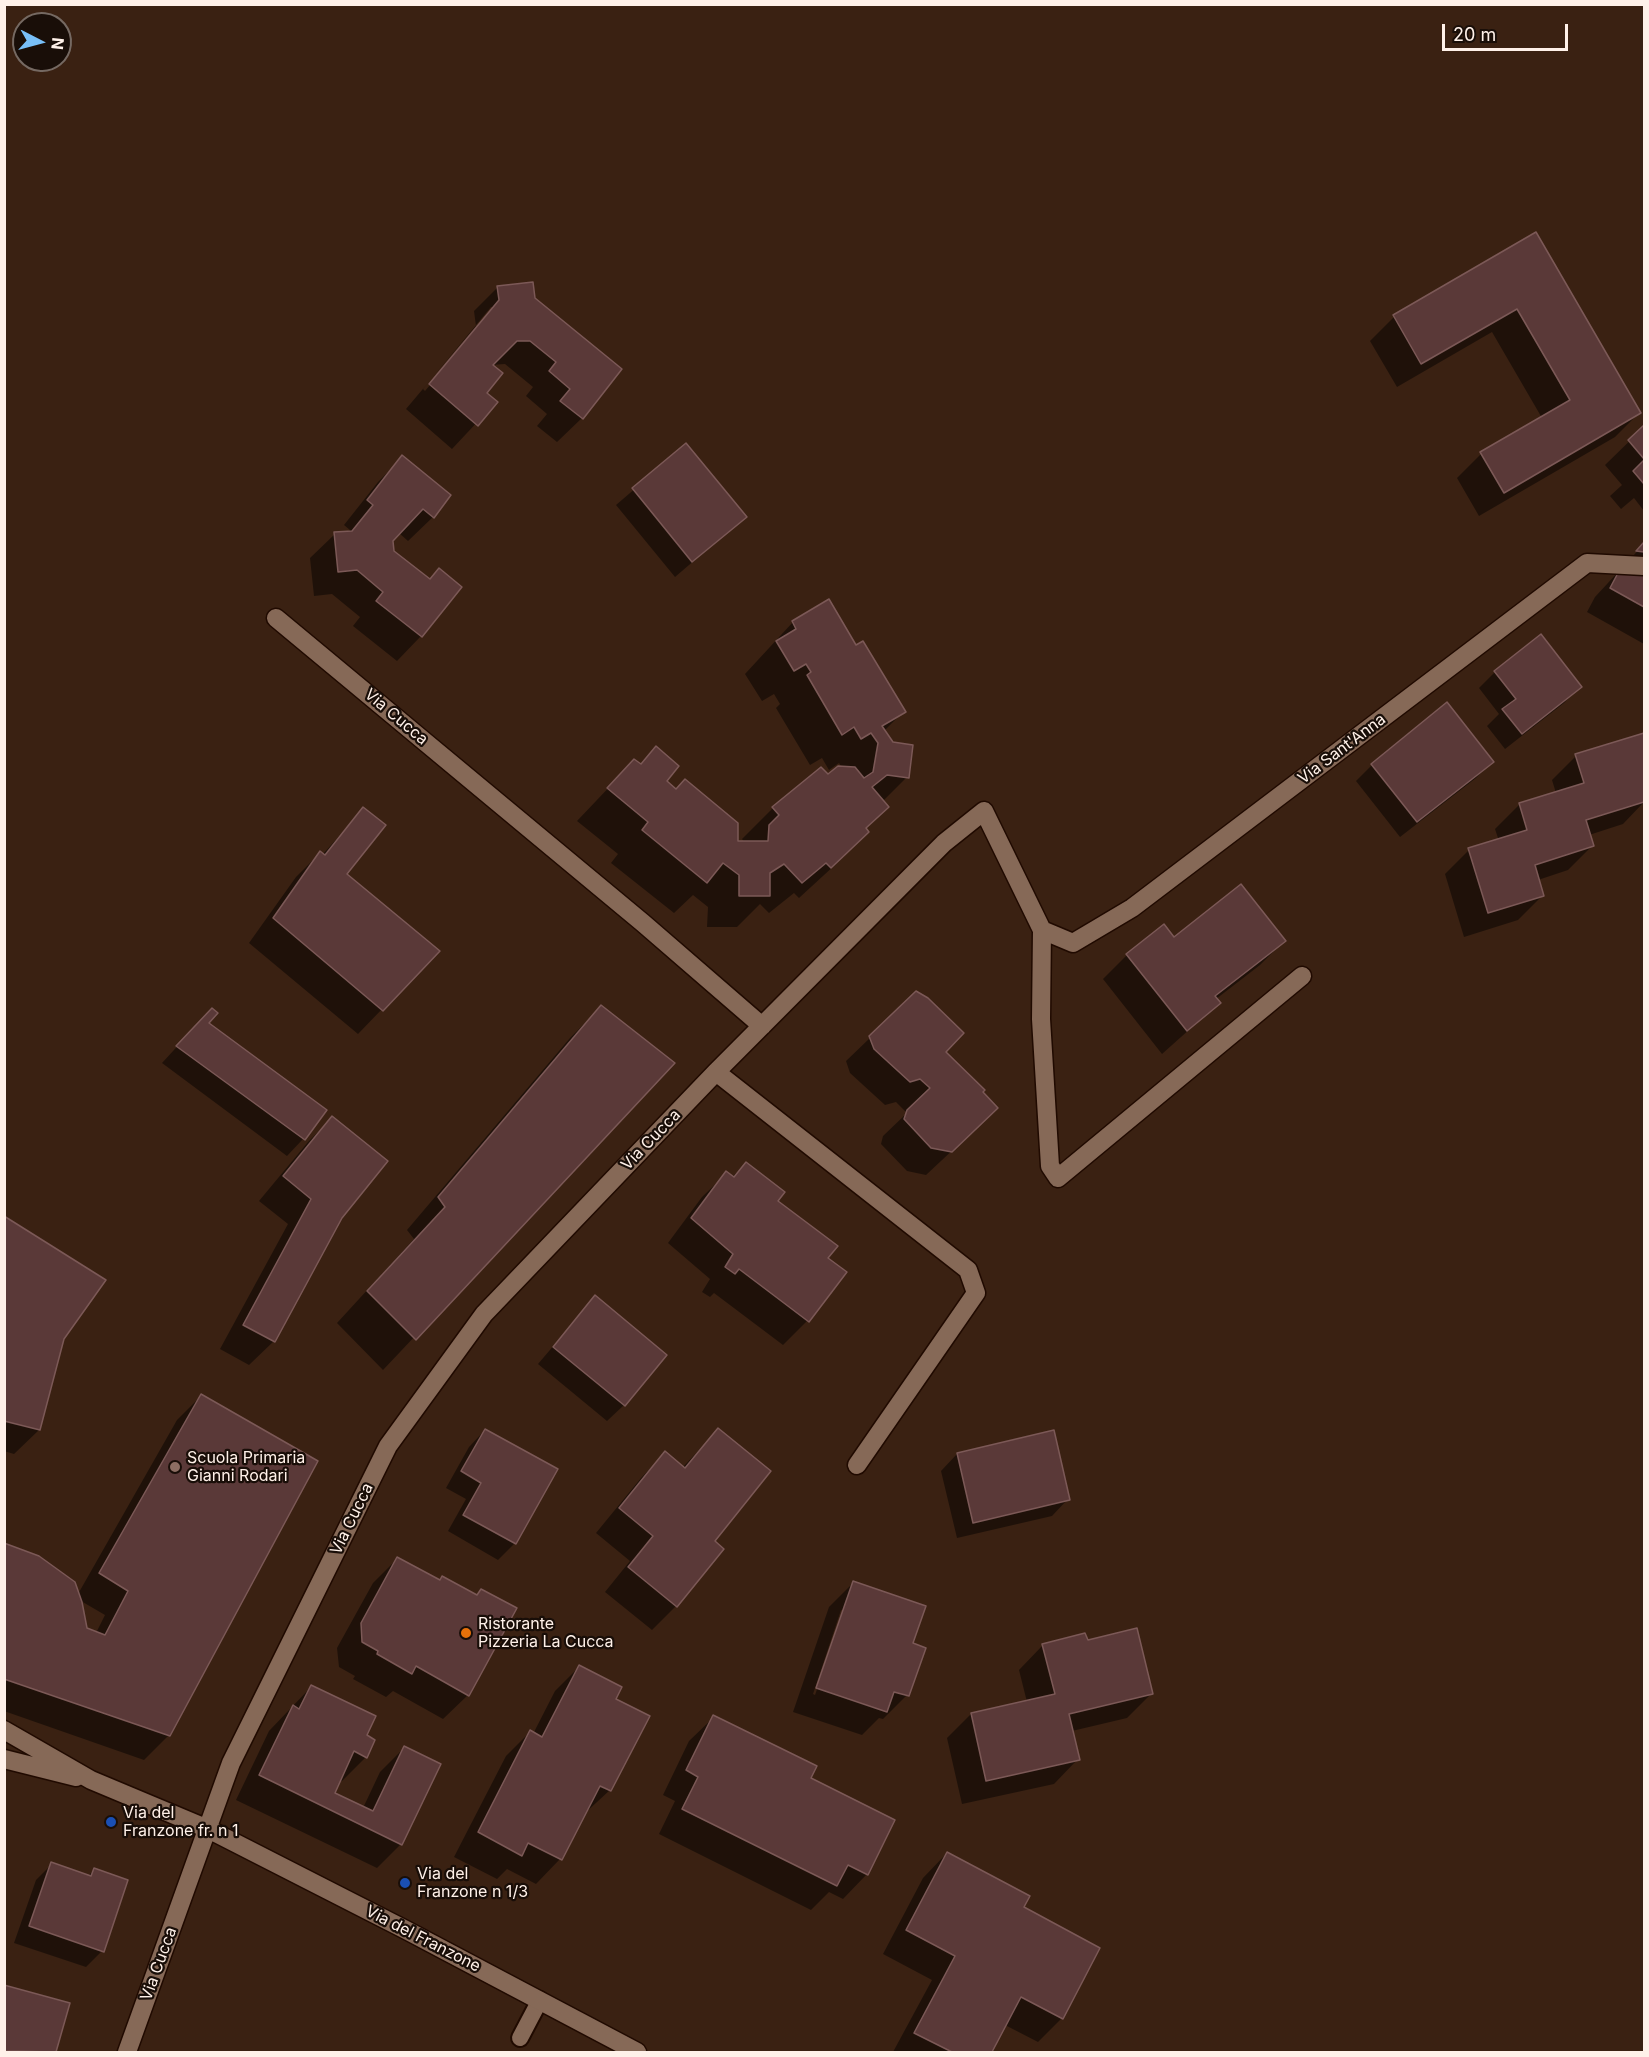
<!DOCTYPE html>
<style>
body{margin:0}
#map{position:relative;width:1649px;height:2057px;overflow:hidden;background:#3a2112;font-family:Inter,sans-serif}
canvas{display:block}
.frame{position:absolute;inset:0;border:6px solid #fff1e9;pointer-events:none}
.north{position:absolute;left:12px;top:12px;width:60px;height:60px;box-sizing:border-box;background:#190e08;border:2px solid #756962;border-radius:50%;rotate:96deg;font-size:16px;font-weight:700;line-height:24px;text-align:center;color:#fff1e9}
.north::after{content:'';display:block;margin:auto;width:21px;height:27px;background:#78bff8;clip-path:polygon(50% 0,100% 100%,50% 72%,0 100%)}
.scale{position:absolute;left:1442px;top:24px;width:126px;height:27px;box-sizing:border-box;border:3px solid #fff1e9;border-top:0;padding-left:8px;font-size:18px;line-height:21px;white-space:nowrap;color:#fff1e9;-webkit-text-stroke:4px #190e08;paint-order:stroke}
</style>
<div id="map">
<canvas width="1649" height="2057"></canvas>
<div class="frame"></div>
<div class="north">N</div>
<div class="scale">20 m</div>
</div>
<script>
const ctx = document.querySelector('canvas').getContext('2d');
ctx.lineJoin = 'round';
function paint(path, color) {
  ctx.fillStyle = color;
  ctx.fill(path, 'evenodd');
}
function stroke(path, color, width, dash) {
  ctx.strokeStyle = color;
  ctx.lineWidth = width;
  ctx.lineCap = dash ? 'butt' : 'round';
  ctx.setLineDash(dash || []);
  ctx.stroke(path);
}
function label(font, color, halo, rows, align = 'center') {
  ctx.font = font + ' Inter,sans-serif';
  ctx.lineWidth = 4.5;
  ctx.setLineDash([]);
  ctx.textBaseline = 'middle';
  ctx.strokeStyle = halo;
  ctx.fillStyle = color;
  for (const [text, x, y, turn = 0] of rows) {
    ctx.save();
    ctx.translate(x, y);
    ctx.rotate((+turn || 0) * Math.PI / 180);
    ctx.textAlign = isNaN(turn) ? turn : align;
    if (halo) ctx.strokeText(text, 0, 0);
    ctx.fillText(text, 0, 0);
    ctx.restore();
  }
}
paint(new Path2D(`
 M 1535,235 L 1639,413 L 1615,437 L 1479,516 L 1457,478 L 1481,454 L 1542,418 L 1492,332 L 1397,387 L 1370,341 L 1394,317 Z
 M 498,287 L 534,298 L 620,369 L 582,418 L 557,442 L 537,426 L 547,414 L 526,396 L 533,387 L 505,364 L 491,365 L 485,394 L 496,402 L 452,449 L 406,409 L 476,326 L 474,311 ZM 491,307 L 495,307 L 425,391 L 423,389 Z
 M 1644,427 L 1644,511 L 1634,498 L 1621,509 L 1610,496 L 1622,485 L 1605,465 Z
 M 686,445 L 745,517 L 675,577 L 616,505 Z
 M 403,457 L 433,517 L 408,541 L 399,533 L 392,541 L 393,552 L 429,580 L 439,570 L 460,587 L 421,636 L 397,661 L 353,626 L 360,617 L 332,594 L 314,596 L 310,558 L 335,534 L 348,533 L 350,530 L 344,525 L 378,482 Z
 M 1644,544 L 1644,644 L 1587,612 L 1595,597 Z
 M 793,622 L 855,647 L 904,711 L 884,731 L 907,777 L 883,801 L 836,864 L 799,898 L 794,893 L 769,913 L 760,904 L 737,927 L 707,927 L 708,907 L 693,895 L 674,913 L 611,863 L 618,854 L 577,821 L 634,761 L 640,765 L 656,748 L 664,782 L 736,843 L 745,843 L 742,839 L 773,808 L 842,768 L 839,763 L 829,770 L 822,758 L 810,765 L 776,708 L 780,704 L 774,694 L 762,701 L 745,674 Z
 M 1495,672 L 1580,686 L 1564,703 L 1505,749 L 1487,726 L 1499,714 L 1479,688 Z
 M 1644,734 L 1644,802 L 1623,824 L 1589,835 L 1592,846 L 1568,870 L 1538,880 L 1542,896 L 1518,920 L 1464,937 L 1445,874 L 1469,850 L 1499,841 L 1495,829 L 1520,804 L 1556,793 L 1552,780 L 1576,756 Z
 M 1492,761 L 1476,778 L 1400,837 L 1356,781 L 1372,765 Z
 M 364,809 L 345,874 L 438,951 L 358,1034 L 249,943 L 296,877 L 320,853 L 322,855 Z
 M 1174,939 L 1284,941 L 1260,965 L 1216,999 L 1219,1003 L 1162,1054 L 1103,979 L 1127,955 Z
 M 601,1007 L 673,1063 L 383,1370 L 337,1323 L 414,1239 L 407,1230 L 570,1038 Z
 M 207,1023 L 325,1110 L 303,1139 L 287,1156 L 162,1063 L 196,1026 Z
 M 871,1037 L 943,1052 L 972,1132 L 926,1175 L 907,1171 L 881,1144 L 883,1136 L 907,1113 L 896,1102 L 885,1105 L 850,1073 L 846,1061 Z
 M 332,1118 L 341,1217 L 274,1341 L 249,1365 L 220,1349 L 288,1224 L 259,1201 L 308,1142 Z
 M 746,1164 L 826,1259 L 845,1272 L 807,1321 L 783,1345 L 714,1293 L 710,1297 L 702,1292 L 710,1279 L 668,1243 L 702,1197 L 727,1173 L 732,1177 Z
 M 4,1217 L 63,1338 L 39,1430 L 14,1454 L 4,1451 Z
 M 595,1297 L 624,1405 L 607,1421 L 538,1364 Z
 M 201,1396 L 316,1462 L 168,1736 L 144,1760 L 4,1711 L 4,1545 L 19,1548 L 57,1569 L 78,1594 L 177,1420 ZM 81,1601 L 105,1615 L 96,1633 L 85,1629 Z
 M 485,1430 L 556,1470 L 514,1544 L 498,1560 L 448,1531 L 466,1499 L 446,1488 L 469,1447 Z
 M 718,1430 L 713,1541 L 676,1606 L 652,1630 L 605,1592 L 630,1561 L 596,1533 L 641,1478 L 665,1453 L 682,1468 Z
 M 957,1454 L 1068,1499 L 1052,1516 L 957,1538 L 941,1471 Z
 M 398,1558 L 439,1581 L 442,1577 L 476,1596 L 481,1591 L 468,1695 L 443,1719 L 393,1691 L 386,1697 L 353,1679 L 355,1676 L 339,1667 L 337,1648 L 373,1583 Z
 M 853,1583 L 911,1644 L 907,1695 L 883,1719 L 879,1718 L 862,1735 L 793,1712 L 829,1607 ZM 841,1610 L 845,1610 L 815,1695 L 813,1694 Z
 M 1086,1642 L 1151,1694 L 1127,1718 L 1072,1731 L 1078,1759 L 1054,1784 L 962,1804 L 947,1738 L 971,1714 L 1027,1702 L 1019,1670 L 1043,1645 Z
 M 579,1667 L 614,1699 L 610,1790 L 584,1814 L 560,1859 L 536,1884 L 507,1869 L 497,1879 L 454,1857 L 506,1756 L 530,1732 L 533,1734 L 555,1691 Z
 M 311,1687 L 365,1736 L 366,1757 L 342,1781 L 339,1780 L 333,1794 L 363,1808 L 380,1772 L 404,1748 L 401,1844 L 377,1868 L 236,1800 L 269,1731 Z
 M 714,1717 L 809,1779 L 867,1874 L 843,1899 L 829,1892 L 811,1910 L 659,1834 L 675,1801 L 663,1795 L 689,1741 Z
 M 947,1853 L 1022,1908 L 1062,2018 L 1038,2042 L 1005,2025 L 991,2052 L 893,2052 L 932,1980 L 883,1954 L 923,1878 Z
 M 52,1864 L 88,1876 L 94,1870 L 102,1951 L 86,1967 L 14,1943 L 36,1880 Z
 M 4,1987 L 68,2004 L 55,2052 L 4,2052 Z`), '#0007');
const building = new Path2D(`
 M 1536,232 L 1641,413 L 1504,493 L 1480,452 L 1570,400 L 1517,309 L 1421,364 L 1393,315 Z
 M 533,282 L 535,298 L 622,369 L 583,419 L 560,401 L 570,389 L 549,371 L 556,362 L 530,341 L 517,341 L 493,365 L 503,373 L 487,393 L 498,402 L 478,426 L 429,384 L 499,300 L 497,286 Z
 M 1644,425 L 1644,459 L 1628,440 Z
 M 686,443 L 747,517 L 692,562 L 632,488 Z
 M 402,455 L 451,495 L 434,518 L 423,509 L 393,541 L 394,551 L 430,579 L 439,568 L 462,587 L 422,637 L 376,601 L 383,592 L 357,570 L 338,572 L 334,532 L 352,531 L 373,505 L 367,500 Z
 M 1644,460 L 1644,484 L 1633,471 Z
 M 1644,542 L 1644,552 L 1636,551 Z
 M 1619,571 L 1644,573 L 1644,607 L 1610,588 Z
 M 829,599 L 856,645 L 863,641 L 906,712 L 882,726 L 893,742 L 913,745 L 909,778 L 887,775 L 872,787 L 889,807 L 866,828 L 869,832 L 831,868 L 826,863 L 802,883 L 784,864 L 770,873 L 770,896 L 739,896 L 739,875 L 723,863 L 707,883 L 642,830 L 648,822 L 607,788 L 634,759 L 641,764 L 656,746 L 679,766 L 667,781 L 676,789 L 685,779 L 738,823 L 738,841 L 768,841 L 769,825 L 779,815 L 772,807 L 821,767 L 828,774 L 838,766 L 855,767 L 864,778 L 873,772 L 878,743 L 871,733 L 861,739 L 854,727 L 842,735 L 807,675 L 811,672 L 806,664 L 794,671 L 776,641 L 796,629 L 792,621 Z
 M 1541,634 L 1582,687 L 1522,734 L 1502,709 L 1516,699 L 1494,671 Z
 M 1447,702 L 1494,762 L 1417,822 L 1371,764 Z
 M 1644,733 L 1644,802 L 1586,820 L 1594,846 L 1535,865 L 1544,896 L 1488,913 L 1468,848 L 1527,830 L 1519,803 L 1584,783 L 1575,754 Z
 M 363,807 L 386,825 L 347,874 L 440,951 L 383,1011 L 273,918 L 320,851 L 325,855 Z
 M 1241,884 L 1286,941 L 1215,996 L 1221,1003 L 1187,1031 L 1126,954 L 1164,924 L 1174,937 Z
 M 916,991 L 928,998 L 964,1033 L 946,1052 L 985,1090 L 983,1092 L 998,1108 L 952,1152 L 931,1148 L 904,1119 L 907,1110 L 930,1088 L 920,1079 L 910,1082 L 874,1049 L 869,1036 Z
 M 601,1005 L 675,1063 L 416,1340 L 367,1291 L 445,1207 L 438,1197 Z
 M 212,1008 L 218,1013 L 209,1023 L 327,1110 L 305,1140 L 176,1046 Z
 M 332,1116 L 388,1161 L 342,1218 L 275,1342 L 243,1325 L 311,1199 L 283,1176 Z
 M 746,1162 L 785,1192 L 778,1201 L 838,1246 L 828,1258 L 847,1272 L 809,1322 L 739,1269 L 735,1274 L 725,1267 L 733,1254 L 691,1218 L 726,1171 L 734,1177 Z
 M 4,1216 L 106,1280 L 64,1339 L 40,1430 L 4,1421 Z
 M 595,1295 L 667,1355 L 625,1406 L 553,1347 Z
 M 201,1394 L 318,1461 L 170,1736 L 4,1679 L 4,1543 L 39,1556 L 75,1582 L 82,1602 L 87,1628 L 105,1635 L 128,1591 L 99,1573 Z
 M 718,1428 L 771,1471 L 715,1541 L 724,1549 L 677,1607 L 628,1567 L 653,1536 L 619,1508 L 665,1451 L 685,1468 Z
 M 485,1429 L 558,1469 L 516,1544 L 463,1515 L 481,1483 L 461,1471 Z
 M 1054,1430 L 1070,1500 L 973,1523 L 957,1453 Z
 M 397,1557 L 440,1580 L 442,1576 L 477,1595 L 481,1589 L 517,1608 L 469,1696 L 416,1666 L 412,1674 L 377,1654 L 378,1651 L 362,1642 L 361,1623 Z
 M 853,1581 L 926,1606 L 913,1643 L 926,1648 L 909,1696 L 894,1692 L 887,1712 L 816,1688 Z
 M 1137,1628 L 1153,1694 L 1069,1714 L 1080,1760 L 986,1781 L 971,1713 L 1055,1694 L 1042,1644 L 1085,1633 L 1088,1640 Z
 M 579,1665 L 622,1687 L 616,1699 L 650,1716 L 611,1791 L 600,1786 L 562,1860 L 528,1843 L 522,1856 L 478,1832 L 530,1730 L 542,1737 Z
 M 311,1685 L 376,1716 L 367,1735 L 375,1740 L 367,1758 L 354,1751 L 335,1793 L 373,1811 L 404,1746 L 441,1764 L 402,1845 L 259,1775 L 293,1705 L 299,1709 Z
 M 713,1715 L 817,1766 L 811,1778 L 895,1820 L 868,1875 L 848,1865 L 837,1886 L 682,1809 L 698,1777 L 686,1770 Z
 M 947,1852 L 1030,1896 L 1024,1907 L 1100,1948 L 1063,2019 L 1021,1997 L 992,2052 L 952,2052 L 914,2033 L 955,1956 L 906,1930 Z
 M 51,1862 L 91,1876 L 94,1868 L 128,1880 L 104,1952 L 29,1926 Z
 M 4,1985 L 70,2003 L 56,2052 L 4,2051 Z`);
paint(building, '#5a3938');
stroke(building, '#7c5957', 1.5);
const lane = new Path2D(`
 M 520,2038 L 540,2000`);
const street = new Path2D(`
 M 276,618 L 643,923 L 762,1026
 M 1042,930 L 1041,1019 L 1050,1166 L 1058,1178 L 1302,976
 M 716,1072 L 968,1270 L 976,1293 L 857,1465
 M 4,1730 L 91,1780 L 208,1829 L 406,1930 L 637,2052
 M 4,1759 L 76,1777
 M 127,2052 L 231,1763 L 388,1446 L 484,1314 L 716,1072 L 944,843 L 984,811 L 1042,930 L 1073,943 L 1132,908 L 1587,563 L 1644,566`);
stroke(lane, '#200a00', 20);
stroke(street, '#200a00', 21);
stroke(lane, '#866957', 16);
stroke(street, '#866957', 18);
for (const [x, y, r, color] of [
 [175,1467,6,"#8d6e63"],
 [466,1633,6,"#e8710a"],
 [111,1822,6,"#1a4fb4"],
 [405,1883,6,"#1a4fb4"]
]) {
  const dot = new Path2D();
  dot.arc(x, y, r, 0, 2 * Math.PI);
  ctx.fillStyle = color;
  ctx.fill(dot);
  stroke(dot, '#190e08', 2);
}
label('16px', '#fff1e9', '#190e08', [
 ["Via Cucca",396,717,40],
 ["Via Sant'Anna",1342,749,-37],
 ["Via Cucca",651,1140,-46],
 ["Via Cucca",352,1519,-64],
 ["Via del Franzone",423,1939,27],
 ["Via Cucca",159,1964,-70]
]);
label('16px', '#fff1e9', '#190e08', [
 ["Scuola Primaria",187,1458],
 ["Gianni Rodari",187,1476],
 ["Ristorante",478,1624],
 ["Pizzeria La Cucca",478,1642],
 ["Via del",123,1813],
 ["Franzone fr. n 1",123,1831],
 ["Via del",417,1874],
 ["Franzone n 1/3",417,1892]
], 'left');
</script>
